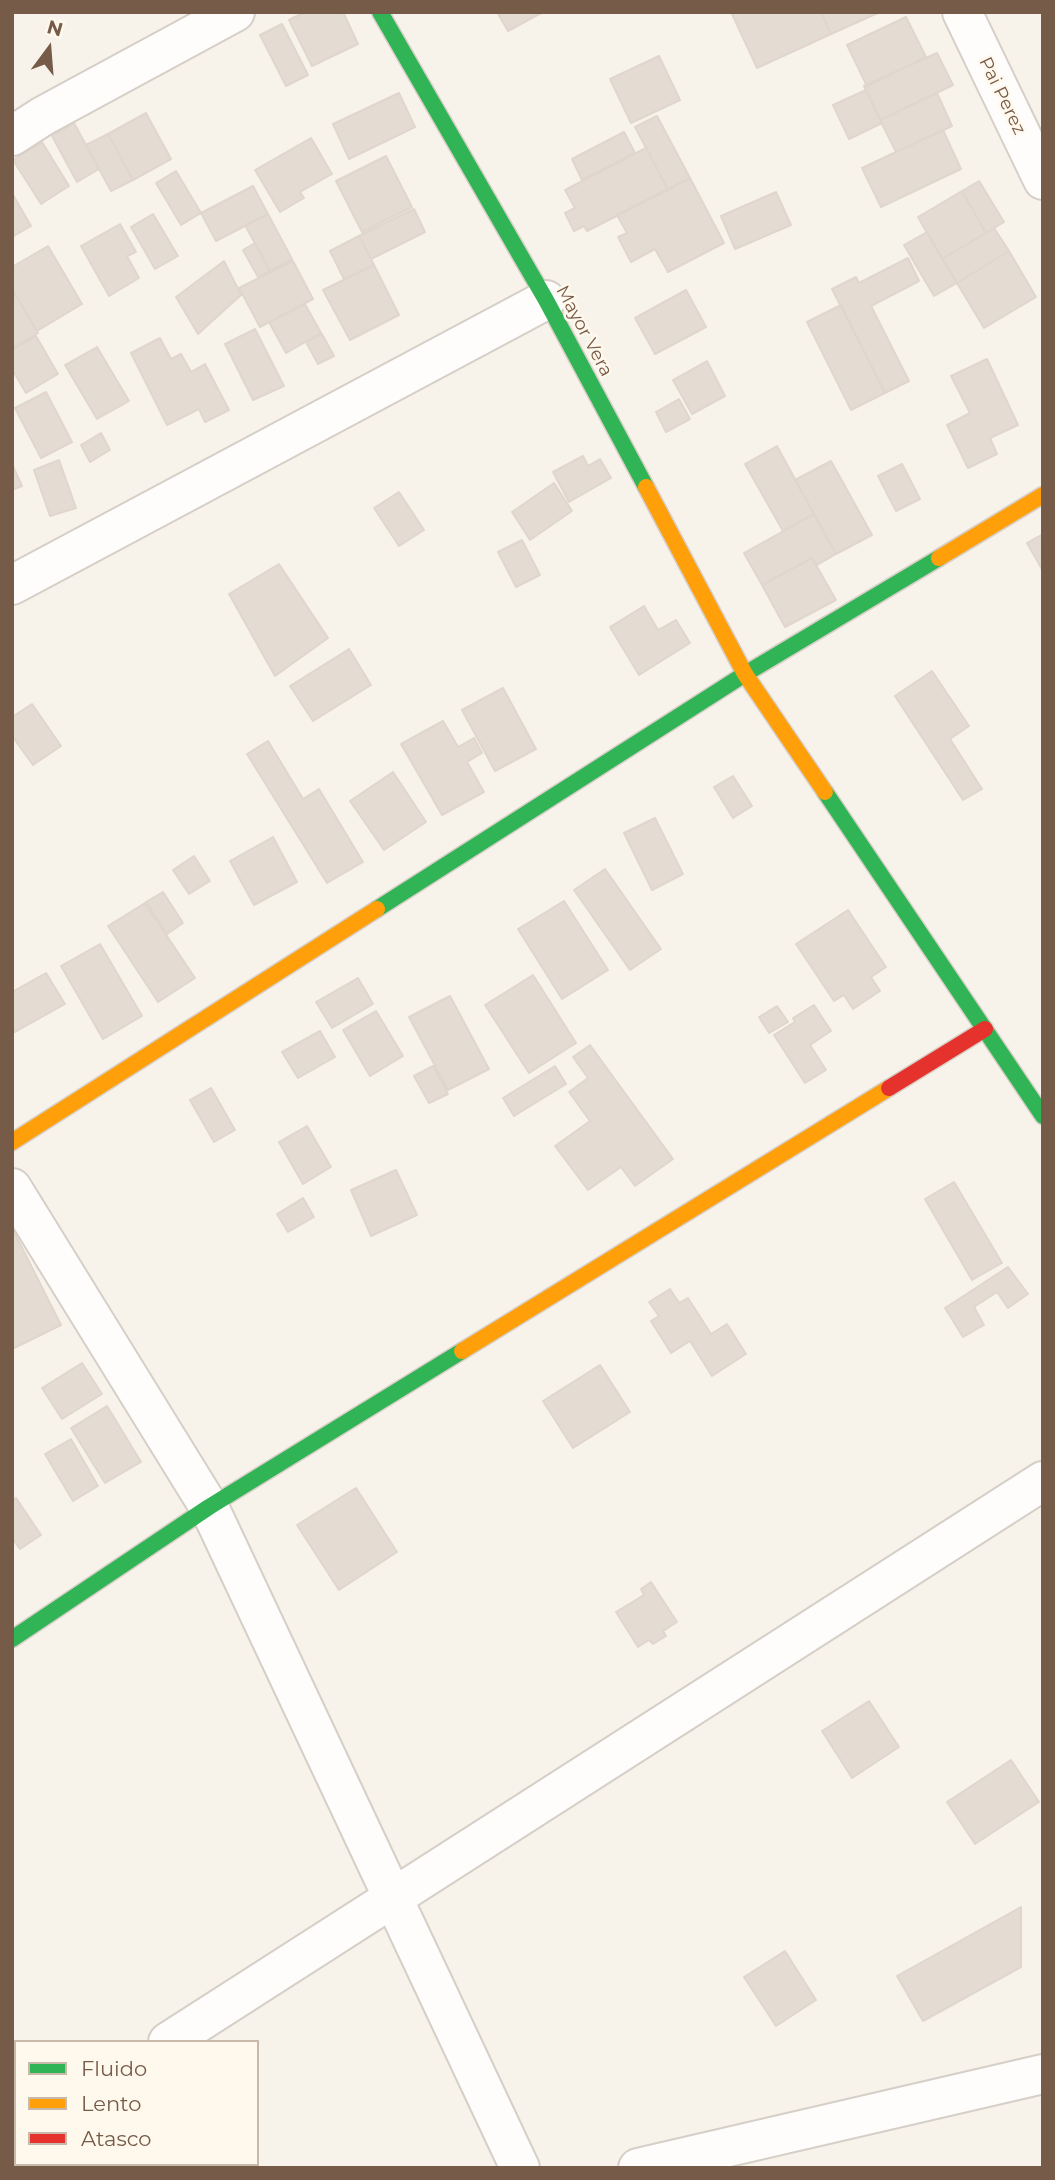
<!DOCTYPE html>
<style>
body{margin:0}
#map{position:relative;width:1055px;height:2180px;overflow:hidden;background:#f7f3eb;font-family:Montserrat,sans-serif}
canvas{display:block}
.frame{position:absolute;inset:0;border:14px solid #775b49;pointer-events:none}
.legend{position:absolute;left:14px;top:2040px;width:245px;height:126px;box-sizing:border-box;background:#fff8ec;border:2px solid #c9b9ab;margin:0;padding:9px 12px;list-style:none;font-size:21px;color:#775b49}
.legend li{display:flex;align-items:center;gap:14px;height:35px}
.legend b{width:35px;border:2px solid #c9b9ab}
.north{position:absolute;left:14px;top:14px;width:70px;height:70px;-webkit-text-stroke:5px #fff8ec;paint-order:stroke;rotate:16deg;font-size:19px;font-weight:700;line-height:28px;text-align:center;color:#775b49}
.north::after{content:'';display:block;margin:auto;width:24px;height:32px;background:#775b49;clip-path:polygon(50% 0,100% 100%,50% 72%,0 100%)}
</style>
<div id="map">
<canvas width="1055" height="2180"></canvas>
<div class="frame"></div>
<ul class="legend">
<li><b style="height:9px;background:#30b455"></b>Fluido</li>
<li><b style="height:9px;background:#ff9f0a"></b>Lento</li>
<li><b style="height:9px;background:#e5322d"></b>Atasco</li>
</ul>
<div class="north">N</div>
</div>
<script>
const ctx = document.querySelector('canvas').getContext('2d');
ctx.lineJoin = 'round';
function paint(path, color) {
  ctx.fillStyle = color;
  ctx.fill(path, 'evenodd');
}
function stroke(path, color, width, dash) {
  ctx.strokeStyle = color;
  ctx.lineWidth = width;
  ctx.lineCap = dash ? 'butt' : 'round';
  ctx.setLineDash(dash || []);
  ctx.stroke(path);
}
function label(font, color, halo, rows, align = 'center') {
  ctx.font = font + ' Montserrat,sans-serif';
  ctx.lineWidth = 5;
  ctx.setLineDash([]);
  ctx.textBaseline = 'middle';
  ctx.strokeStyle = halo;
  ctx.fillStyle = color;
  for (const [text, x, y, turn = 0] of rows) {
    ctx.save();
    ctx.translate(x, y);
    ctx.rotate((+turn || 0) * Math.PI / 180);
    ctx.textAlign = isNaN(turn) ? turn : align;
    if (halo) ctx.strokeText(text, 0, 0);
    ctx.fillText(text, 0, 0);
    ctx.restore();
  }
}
const building = new Path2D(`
 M 305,12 L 343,12 L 358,44 L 312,66 L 289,20 Z
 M 497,12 L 543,12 L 508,31 Z
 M 737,12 L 821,12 L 831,34 L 757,68 L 732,14 Z
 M 821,12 L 880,12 L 831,34 Z
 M 906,17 L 926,57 L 867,86 L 847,45 Z
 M 282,24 L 308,75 L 286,86 L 260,35 Z
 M 937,53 L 953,85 L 880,120 L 864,86 Z
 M 659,56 L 680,100 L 631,123 L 610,79 Z
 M 866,90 L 882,123 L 849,139 L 833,105 Z
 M 399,93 L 415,127 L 349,159 L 333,124 Z
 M 937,93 L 952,126 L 896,152 L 880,120 Z
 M 146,113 L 171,159 L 133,180 L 108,134 Z
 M 657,116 L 690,178 L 668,190 L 635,127 Z
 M 74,123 L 99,169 L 77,182 L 52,136 Z
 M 943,130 L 961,169 L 881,207 L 862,168 Z
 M 624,132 L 635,153 L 582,180 L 572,159 Z
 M 108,134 L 133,180 L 111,191 L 86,145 Z
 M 311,138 L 332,174 L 300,192 L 304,198 L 280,212 L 255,170 Z
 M 42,142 L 69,186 L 41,204 L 13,160 Z
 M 646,148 L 668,190 L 587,231 L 584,226 L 574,231 L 565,213 L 575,208 L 565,190 Z
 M 386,156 L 412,207 L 362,232 L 336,181 Z
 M 176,171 L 201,213 L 181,225 L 156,183 Z
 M 690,178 L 724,243 L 668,272 L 655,249 L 631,262 L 618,237 L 627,233 L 617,215 Z
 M 979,181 L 1004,222 L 986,233 L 962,191 Z
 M 253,186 L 268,214 L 216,241 L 201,213 Z
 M 962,191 L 986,233 L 942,259 L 918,217 Z
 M 776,192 L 791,225 L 735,249 L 721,216 Z
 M 12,193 L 31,226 L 12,237 Z
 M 414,209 L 425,232 L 371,259 L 359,236 Z
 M 153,214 L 178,256 L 155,269 L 131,227 Z
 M 268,214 L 292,259 L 270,271 L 245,225 Z
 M 120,224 L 136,252 L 127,256 L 139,278 L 109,296 L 81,246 Z
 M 994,228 L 1009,251 L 957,283 L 942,259 Z
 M 927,232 L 957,283 L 934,296 L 904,245 Z
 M 359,236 L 374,265 L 344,279 L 330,251 Z
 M 255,243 L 270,271 L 258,277 L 243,250 Z
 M 48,246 L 82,304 L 37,331 L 12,289 L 12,267 Z
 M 1009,251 L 1036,297 L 984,328 L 957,283 Z
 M 908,258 L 919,281 L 871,306 L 909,381 L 885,393 L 832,289 L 856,277 L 859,283 Z
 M 224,261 L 241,295 L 198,334 L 176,297 Z
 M 293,261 L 313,299 L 260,327 L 239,288 Z
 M 374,265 L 399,315 L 350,340 L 323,290 Z
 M 12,289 L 38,333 L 14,347 L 12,343 Z
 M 686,290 L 706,327 L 655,354 L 635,318 Z
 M 305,304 L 321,333 L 286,353 L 269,322 Z
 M 841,305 L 885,393 L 851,410 L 807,322 Z
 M 255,329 L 284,386 L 253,400 L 225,344 Z
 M 322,334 L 334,356 L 318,364 L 306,342 Z
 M 36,336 L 58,374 L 26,393 L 12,369 L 12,350 Z
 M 160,338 L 171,359 L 181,354 L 191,372 L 205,364 L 229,410 L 205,422 L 199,409 L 167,425 L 131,353 Z
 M 97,347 L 129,401 L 97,419 L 65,365 Z
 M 987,359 L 1018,425 L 990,438 L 997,454 L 968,468 L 947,425 L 970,413 L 951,376 Z
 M 707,361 L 725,396 L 692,414 L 673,380 Z
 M 46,392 L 72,442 L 41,458 L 15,408 Z
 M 679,399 L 690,419 L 666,432 L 656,412 Z
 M 101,433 L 110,450 L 90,462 L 81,445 Z
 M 777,446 L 814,514 L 783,531 L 745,464 Z
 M 583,456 L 588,466 L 600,459 L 611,478 L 569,502 L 553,472 Z
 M 59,460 L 76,508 L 50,516 L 34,470 Z
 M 831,461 L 872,535 L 836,554 L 795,480 Z
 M 12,464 L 22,486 L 12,490 Z
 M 902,464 L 920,499 L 896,511 L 878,476 Z
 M 554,483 L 572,511 L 530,540 L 512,512 Z
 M 399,492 L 424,530 L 399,546 L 374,508 Z
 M 814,514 L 836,554 L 817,565 L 812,558 L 762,585 L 744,553 Z
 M 1043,534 L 1043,571 L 1027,543 Z
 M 522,540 L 540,575 L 516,587 L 498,552 Z
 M 812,558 L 836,600 L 785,627 L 762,585 Z
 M 279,564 L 328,638 L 275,676 L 229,594 Z
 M 644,606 L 658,630 L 676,620 L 690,643 L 639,675 L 610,627 Z
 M 349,649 L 371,685 L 313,721 L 290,686 Z
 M 932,671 L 969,726 L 950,739 L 982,789 L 963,800 L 895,696 Z
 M 503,688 L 536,749 L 495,771 L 462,710 Z
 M 32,704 L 61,746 L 33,765 L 12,736 L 12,717 Z
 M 443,721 L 458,747 L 474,738 L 482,753 L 467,762 L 484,792 L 442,815 L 401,744 Z
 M 268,741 L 303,799 L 319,789 L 363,862 L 327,883 L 247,754 Z
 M 393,772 L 426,822 L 384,850 L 350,801 Z
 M 733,776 L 752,806 L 733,818 L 714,787 Z
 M 655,818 L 683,874 L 652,890 L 624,833 Z
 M 273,837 L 297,882 L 254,905 L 230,861 Z
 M 194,856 L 210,881 L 189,894 L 173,870 Z
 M 605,869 L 661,949 L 630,970 L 574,890 Z
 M 163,892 L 183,923 L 167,934 L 146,902 Z
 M 564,901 L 608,970 L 562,999 L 518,929 Z
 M 145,903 L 195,978 L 158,1002 L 108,926 Z
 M 848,910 L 886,967 L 871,977 L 880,991 L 853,1009 L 844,995 L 834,1001 L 796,944 Z
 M 100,944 L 142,1016 L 103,1039 L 61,966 Z
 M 46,973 L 65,1004 L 15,1032 L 12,1027 L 12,992 Z
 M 533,975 L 576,1043 L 529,1073 L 485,1005 Z
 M 358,978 L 373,1004 L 332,1028 L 316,1002 Z
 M 450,996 L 489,1069 L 448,1090 L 409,1017 Z
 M 814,1005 L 831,1031 L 810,1045 L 826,1070 L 805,1083 L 774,1035 L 795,1022 L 793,1018 Z
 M 777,1006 L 788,1022 L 769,1033 L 759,1017 Z
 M 376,1011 L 403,1056 L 370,1076 L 343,1030 Z
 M 320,1031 L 335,1057 L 298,1078 L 282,1052 Z
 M 590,1045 L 673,1159 L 635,1186 L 621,1167 L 588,1190 L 555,1146 L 590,1121 L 569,1092 L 588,1078 L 573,1057 Z
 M 433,1066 L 448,1094 L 429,1103 L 414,1076 Z
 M 555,1066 L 566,1084 L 514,1116 L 503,1098 Z
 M 211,1088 L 235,1130 L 214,1142 L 190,1100 Z
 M 307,1126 L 331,1167 L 303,1184 L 279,1142 Z
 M 396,1170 L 417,1215 L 371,1236 L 351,1190 Z
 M 954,1182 L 1002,1263 L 972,1280 L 925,1199 Z
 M 303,1198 L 314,1217 L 288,1232 L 277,1214 Z
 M 12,1228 L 61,1325 L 12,1349 Z
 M 1008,1267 L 1028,1294 L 1008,1308 L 997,1292 L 974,1307 L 984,1325 L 963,1337 L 945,1308 Z
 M 670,1289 L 679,1303 L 688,1298 L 711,1334 L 727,1324 L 746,1354 L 712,1376 L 690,1341 L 671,1353 L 651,1321 L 659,1316 L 649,1302 Z
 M 82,1363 L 102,1394 L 62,1419 L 42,1388 Z
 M 600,1365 L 630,1412 L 573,1448 L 543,1401 Z
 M 107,1406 L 141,1462 L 105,1483 L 71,1428 Z
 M 71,1439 L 98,1486 L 73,1501 L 45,1454 Z
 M 356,1488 L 397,1552 L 339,1590 L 297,1525 Z
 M 16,1498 L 41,1535 L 20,1549 L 12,1538 L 12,1501 Z
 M 651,1582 L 677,1622 L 663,1631 L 666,1636 L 653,1644 L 649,1640 L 638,1647 L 616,1612 L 644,1595 L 641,1589 Z
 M 869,1701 L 899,1747 L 852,1778 L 822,1731 Z
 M 1011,1760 L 1039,1802 L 975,1844 L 947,1802 Z
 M 1021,1907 L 1021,1967 L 923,2021 L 897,1976 Z
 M 785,1951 L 816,2000 L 776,2026 L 744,1977 Z`);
paint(building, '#e4dbd2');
stroke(building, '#e0d6cd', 2);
const street = new Path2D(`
 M 962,12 L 1043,180
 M 12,136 L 43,116 L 235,12
 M 12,585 L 546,300
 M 12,1188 L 209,1507 L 520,2168
 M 168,2042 L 1043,1481
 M 12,2143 L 16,2141
 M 638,2168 L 1043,2074`);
const fast = new Path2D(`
 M 380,12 L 546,300 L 646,487
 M 825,792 L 1043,1116
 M 377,909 L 745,674 L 939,558
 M 12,1639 L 209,1507 L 462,1351`);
const slow = new Path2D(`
 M 646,487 L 745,674 L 825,792
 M 939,558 L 1043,495
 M 12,1142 L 377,909
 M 462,1351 L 889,1088`);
const jam = new Path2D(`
 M 889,1088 L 985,1029`);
stroke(street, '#d6cfc8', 42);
stroke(fast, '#d7cfc7', 19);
stroke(slow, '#d7cfc7', 19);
stroke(jam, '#d7cfc7', 19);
stroke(street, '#fefdfc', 38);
stroke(fast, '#30b455', 16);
stroke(slow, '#ff9f0a', 16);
stroke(jam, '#e5322d', 16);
label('18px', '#775b49', '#fff8ec', [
 ["Pai Perez",1002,96,64],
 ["Mayor Vera",584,331,62]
]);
</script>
